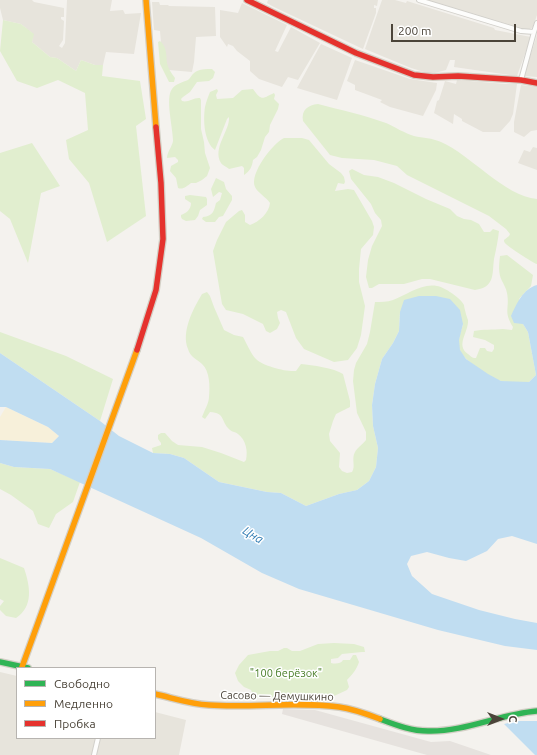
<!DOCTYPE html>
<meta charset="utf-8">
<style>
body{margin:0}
#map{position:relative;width:537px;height:755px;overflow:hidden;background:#f4f2ee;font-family:Ubuntu,sans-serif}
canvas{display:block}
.legend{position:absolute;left:16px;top:667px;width:140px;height:72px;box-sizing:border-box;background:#fff;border:1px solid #b7b4b0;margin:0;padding:5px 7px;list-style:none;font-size:12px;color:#4b4439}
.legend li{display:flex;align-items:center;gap:8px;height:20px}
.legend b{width:20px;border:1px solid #b7b4b0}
.north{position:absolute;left:481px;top:699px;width:40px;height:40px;-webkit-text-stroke:3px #fff;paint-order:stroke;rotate:90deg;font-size:11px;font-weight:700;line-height:16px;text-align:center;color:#4b4439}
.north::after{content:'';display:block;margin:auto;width:14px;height:18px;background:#4b4439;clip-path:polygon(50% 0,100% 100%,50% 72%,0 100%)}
.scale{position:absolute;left:391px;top:24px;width:125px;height:18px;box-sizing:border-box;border:2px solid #4b4439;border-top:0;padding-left:5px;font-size:12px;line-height:14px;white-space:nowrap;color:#4b4439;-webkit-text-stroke:3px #fff;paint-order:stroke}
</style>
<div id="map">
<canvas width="537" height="755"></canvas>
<ul class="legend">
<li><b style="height:5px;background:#30b455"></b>Свободно</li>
<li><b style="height:5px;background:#ff9f0a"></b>Медленно</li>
<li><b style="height:5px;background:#e5322d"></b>Пробка</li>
</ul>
<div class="north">С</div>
<div class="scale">200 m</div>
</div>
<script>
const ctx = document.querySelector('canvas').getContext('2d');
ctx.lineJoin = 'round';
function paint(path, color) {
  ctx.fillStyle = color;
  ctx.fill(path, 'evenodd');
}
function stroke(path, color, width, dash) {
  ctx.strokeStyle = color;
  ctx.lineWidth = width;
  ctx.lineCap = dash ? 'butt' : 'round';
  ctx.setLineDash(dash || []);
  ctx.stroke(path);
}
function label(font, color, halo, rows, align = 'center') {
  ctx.font = font + ' Ubuntu,sans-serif';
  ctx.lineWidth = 3;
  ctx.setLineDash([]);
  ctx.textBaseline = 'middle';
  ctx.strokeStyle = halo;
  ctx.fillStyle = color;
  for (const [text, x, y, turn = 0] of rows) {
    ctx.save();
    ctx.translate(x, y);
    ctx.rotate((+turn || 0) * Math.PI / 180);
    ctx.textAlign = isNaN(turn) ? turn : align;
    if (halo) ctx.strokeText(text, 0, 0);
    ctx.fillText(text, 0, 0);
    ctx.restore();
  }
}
paint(new Path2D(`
 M 0,0 L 32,0 L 34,2 L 64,8 L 64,17 L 61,17 L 61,19 L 64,21 L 63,40 L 59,46 L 62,48 L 65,43 L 67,0 L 112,0 L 110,11 L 123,10 L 125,14 L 141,13 L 134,54 L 106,52 L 103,65 L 95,65 L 81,60 L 76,71 L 57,58 L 50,57 L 32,42 L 33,34 L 21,24 L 3,20 L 0,8 Z
 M 268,0 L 378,0 L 377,6 L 374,5 L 374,8 L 376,8 L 376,13 L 363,49 L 274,7 L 267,3 Z
 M 382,0 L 395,0 L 406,3 L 407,1 L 494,28 L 495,30 L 531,37 L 517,76 L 454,67 L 455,60 L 450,60 L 446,70 L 431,74 L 411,68 L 365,49 Z
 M 426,0 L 537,0 L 537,15 L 533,27 L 530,29 L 522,29 Z
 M 152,2 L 159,2 L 160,5 L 168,5 L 169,6 L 215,7 L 216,36 L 196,37 L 194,62 L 192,72 L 169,70 L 163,66 L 160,31 L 154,30 Z
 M 242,3 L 287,25 L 275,51 L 278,52 L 291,27 L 320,43 L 298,80 L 288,77 L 282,87 L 259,79 L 250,71 L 250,61 L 237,51 L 233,46 L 228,44 L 227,47 L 220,37 L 220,10 L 238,13 Z
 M 537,34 L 537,77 L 524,76 L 536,38 Z
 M 321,44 L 352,58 L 337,100 L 297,88 Z
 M 355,60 L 410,79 L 437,83 L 436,90 L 423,116 L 390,107 L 380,102 L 382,100 L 355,90 L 355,85 L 347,81 Z
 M 457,80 L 506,84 L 517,84 L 513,114 L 510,121 L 500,132 L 483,132 L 462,121 L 462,119 L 454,114 L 453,124 L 434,113 L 437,101 L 439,100 L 445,81 L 456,84 Z
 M 521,85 L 537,87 L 537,130 L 531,131 L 524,137 L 514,132 L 514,122 Z
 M 533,147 L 537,148 L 537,170 L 518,163 L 524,150 L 530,152 Z
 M 0,672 L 17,676 L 17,738 L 155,738 L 155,712 L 186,720 L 179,755 L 0,755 Z`), '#e7e4dc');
paint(new Path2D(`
 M 283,709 L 315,710 L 431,742 L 450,741 L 491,755 L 427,755 L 282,714 Z`), '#e6e2de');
paint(new Path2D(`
 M 3,20 L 21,24 L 34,34 L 32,42 L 50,57 L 57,58 L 76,71 L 81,60 L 95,65 L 103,65 L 102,76 L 140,81 L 146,119 L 136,126 L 146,216 L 107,242 L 89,183 L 69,159 L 66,140 L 88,130 L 85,93 L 58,80 L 37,88 L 17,81 L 0,51 Z
 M 160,41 C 167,47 166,54 167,63 C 168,68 171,73 175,78 L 174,82 L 169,82 L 160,64 L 158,42 Z
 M 212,69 L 215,72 L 213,78 L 209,81 L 197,82 L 190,92 L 183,97 L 181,99 L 182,101 C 188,103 194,97 200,98 L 201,100 L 201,129 L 204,142 L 205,153 L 210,168 L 207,176 L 202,180 L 196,183 L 191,183 C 187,186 183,190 178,188 L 176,178 L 170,171 L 171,166 L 178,162 L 178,160 L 175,157 L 167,158 C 167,152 172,147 173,141 C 173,128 165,98 172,89 C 175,84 183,82 188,80 C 191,78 191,75 194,73 C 198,69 206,69 212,69 Z
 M 217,89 L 218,91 L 216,95 L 217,99 L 233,98 L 242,90 L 253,89 C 262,102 263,98 274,93 L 275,95 L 274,99 L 279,104 L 278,109 L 270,125 L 269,132 L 265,137 L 261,150 L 257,157 L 253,160 C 252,167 250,171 244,175 L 244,168 L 242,166 L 229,169 C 227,167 222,165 221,163 C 212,148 230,131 229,117 L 227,119 L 215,150 C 204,142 203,120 205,107 C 206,102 208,97 210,92 Z
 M 318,104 C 341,110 364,115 386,123 C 395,127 404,133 414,136 C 423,138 432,138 441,142 C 471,155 504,196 537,199 L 537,264 C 533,263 507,246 505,243 C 504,242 504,241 504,240 L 509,236 L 510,234 L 506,229 L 489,216 L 407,175 L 397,166 L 374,160 L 342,158 L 330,155 L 303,121 C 301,110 308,105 318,104 Z
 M 284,138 L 302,138 L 309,140 L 329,164 L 341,173 L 344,177 L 345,182 L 344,184 L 338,183 L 335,191 L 348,189 L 354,190 L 372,221 L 374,227 L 373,235 L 361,249 L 359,269 L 359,282 L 365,306 L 361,335 L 357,348 L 348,360 L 334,362 L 304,349 L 296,338 L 286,312 L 281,310 L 277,312 L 278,318 L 280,323 L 277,329 L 270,333 L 266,331 L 263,324 L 243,314 L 226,310 L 222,304 L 213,251 L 217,240 L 226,222 L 239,211 L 242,210 L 245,215 L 245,222 L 250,225 C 259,222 269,213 270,203 C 266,197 258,193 255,187 C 249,174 273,143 284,138 Z
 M 32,143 L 60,186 L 41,193 L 28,263 L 10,219 L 0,211 L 0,153 Z
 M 352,169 L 364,175 L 378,177 L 394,183 L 426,199 L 450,209 L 457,216 L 464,219 L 471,220 L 479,224 L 484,232 L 490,232 L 493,229 L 499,231 C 498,240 496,250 494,259 C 492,275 495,287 475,290 L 430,279 L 422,279 L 404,284 L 379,284 L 372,288 L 369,288 L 366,277 L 368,260 L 372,246 L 382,226 L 381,220 L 375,213 L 371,204 L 351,179 L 349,171 Z
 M 216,178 L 224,182 L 226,189 L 232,196 L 232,200 L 223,216 L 219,217 L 215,222 L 206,222 L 202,219 L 203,217 C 213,216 214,211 216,203 L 220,200 L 222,193 L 219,192 L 213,197 L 211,189 Z
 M 190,195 L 206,197 L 207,199 L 207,205 L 200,210 L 198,216 L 195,220 L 186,221 L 182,219 L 181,217 L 181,215 C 186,213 191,210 191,203 L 185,199 L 185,196 Z
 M 507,255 L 533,275 L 531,286 L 519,299 L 523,324 L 528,332 L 536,375 L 529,382 C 521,382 509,383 501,381 C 490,378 465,361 460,351 C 456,343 461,332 463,324 L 400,312 L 399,331 L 393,343 L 382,359 L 375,384 L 372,405 L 373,426 L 378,448 L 376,467 L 369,481 L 357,490 L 339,494 L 306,506 L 281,493 L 267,492 L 219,482 L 184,458 L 170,454 L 153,453 L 152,448 L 161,445 L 161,443 L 158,439 L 158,435 L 161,433 L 165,433 L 172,441 L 178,445 L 202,447 L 221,453 L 244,462 L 246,460 C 248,451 246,440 238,434 C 236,432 232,432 230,430 C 220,421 226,413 210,412 L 205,419 L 202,417 C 204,411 209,403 209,397 C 210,387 210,371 202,364 C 197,359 190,357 188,349 C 181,332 193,309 202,294 L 207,292 L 210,296 L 214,307 L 224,330 L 234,335 L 243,337 C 247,344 251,354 256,359 C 263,366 286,372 296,371 L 301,364 C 312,365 334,368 343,374 L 350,401 L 350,407 L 336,414 L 333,421 L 329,434 L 330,441 L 340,453 L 339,467 L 342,471 L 347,473 L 352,472 C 356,466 351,459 355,452 C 357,448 363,444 366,440 L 366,432 L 357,413 L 353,381 L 354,370 L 356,363 L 367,344 L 370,332 L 375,302 C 381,302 387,302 393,300 C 407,295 421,283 437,286 C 444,287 461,298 464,305 C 464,307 467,318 468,320 C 469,332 455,345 468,354 C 471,356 471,358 476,358 L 480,348 L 485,348 L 487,351 L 492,352 L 494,349 L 494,345 L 485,340 L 473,337 L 474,331 C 483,329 493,330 503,329 C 506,329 509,330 512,330 L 513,327 C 503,311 510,309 507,293 C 506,288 504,285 502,281 C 498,273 499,265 500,256 Z
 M 0,332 L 66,356 L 113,379 L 100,421 L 0,353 Z
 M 0,463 L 14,467 L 50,469 L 80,482 L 73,502 L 56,514 L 49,528 L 38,524 L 33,511 L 11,495 L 0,489 Z
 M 0,558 L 24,568 C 30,586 34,606 16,618 L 6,616 L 0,610 L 0,606 L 4,601 L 0,599 Z
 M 334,643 L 354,644 L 364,647 L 365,652 L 362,652 L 342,654 L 338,658 L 331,659 L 331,663 C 335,664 341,664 343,660 L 350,660 L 353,655 L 356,655 L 359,662 C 357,669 352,675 347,680 L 349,687 L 347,690 L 334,696 L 256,698 L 254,697 L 251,690 L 244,687 L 238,681 L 235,673 L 239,665 L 248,655 L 270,651 L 278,651 L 284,648 L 287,648 L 292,651 L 300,651 L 318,644 Z`), '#e1eecf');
paint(new Path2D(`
 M 6,407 L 48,427 L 59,436 L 52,443 L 0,440 L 0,417 Z`), '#f7f0da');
paint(new Path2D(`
 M 537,285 L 537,544 L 512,536 L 498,539 L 487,551 L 466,561 L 449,558 L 427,552 L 411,556 L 407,564 L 412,576 L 432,594 L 479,610 L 515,619 L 537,623 L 537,650 L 505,646 L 438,630 L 299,589 L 262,573 L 201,538 L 50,469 L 14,467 L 0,463 L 0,440 L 52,443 L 59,436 L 48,427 L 6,407 L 0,407 L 0,353 L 100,421 L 119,436 L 153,453 L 170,454 L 184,458 L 219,482 L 267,492 L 281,493 L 306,506 L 339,494 L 357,490 L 369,481 L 376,467 L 378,448 L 373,426 L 372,405 L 375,384 L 382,359 L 393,343 L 399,331 L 400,312 L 404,300 L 419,296 L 436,296 L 450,299 L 460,310 L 463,324 L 459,340 L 460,350 L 466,359 L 488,374 L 501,381 L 529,382 L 536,375 L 528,332 L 523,324 L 514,323 L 511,316 C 517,303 523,289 537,285 Z
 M 517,721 L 537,721 L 537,755 L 535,755 L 504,724 Z`), '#c0ddf1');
const street = new Path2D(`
 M 419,0 L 521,31 L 534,32 L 537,23
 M 521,80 L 534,32
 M 94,755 L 98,738`);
const fast = new Path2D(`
 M 0,662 L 28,668
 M 380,719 C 396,725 411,731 428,731 C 465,732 500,714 537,711`);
const slow = new Path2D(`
 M 146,0 L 156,127
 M 22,667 L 137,350
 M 155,694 C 173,698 190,704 209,705 C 252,708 296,701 339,707 C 354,709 367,714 380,719`);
const jam = new Path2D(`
 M 247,0 L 356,53 L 414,75 L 433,77 L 458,76 L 521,80 L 537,83
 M 137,350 L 156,290 L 163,239 L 161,183 L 156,127`);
stroke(street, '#d2d0cb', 6);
stroke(fast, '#d3cfc5', 8);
stroke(slow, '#d3cfc5', 8);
stroke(jam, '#d3cfc5', 8);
stroke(street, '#fdfdfc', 4);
stroke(fast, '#30b455', 5.5);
stroke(slow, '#ff9f0a', 5.5);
stroke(jam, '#e5322d', 5.5);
label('11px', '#4a7f2a', '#fff', [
 ["\"100 берёзок\"",286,673]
]);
label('11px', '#4b4439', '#fff', [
 ["Сасово — Демушкино",277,696,1]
]);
label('italic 12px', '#2e7ab2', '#fff', [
 ["Цна",253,535,32]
]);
</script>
